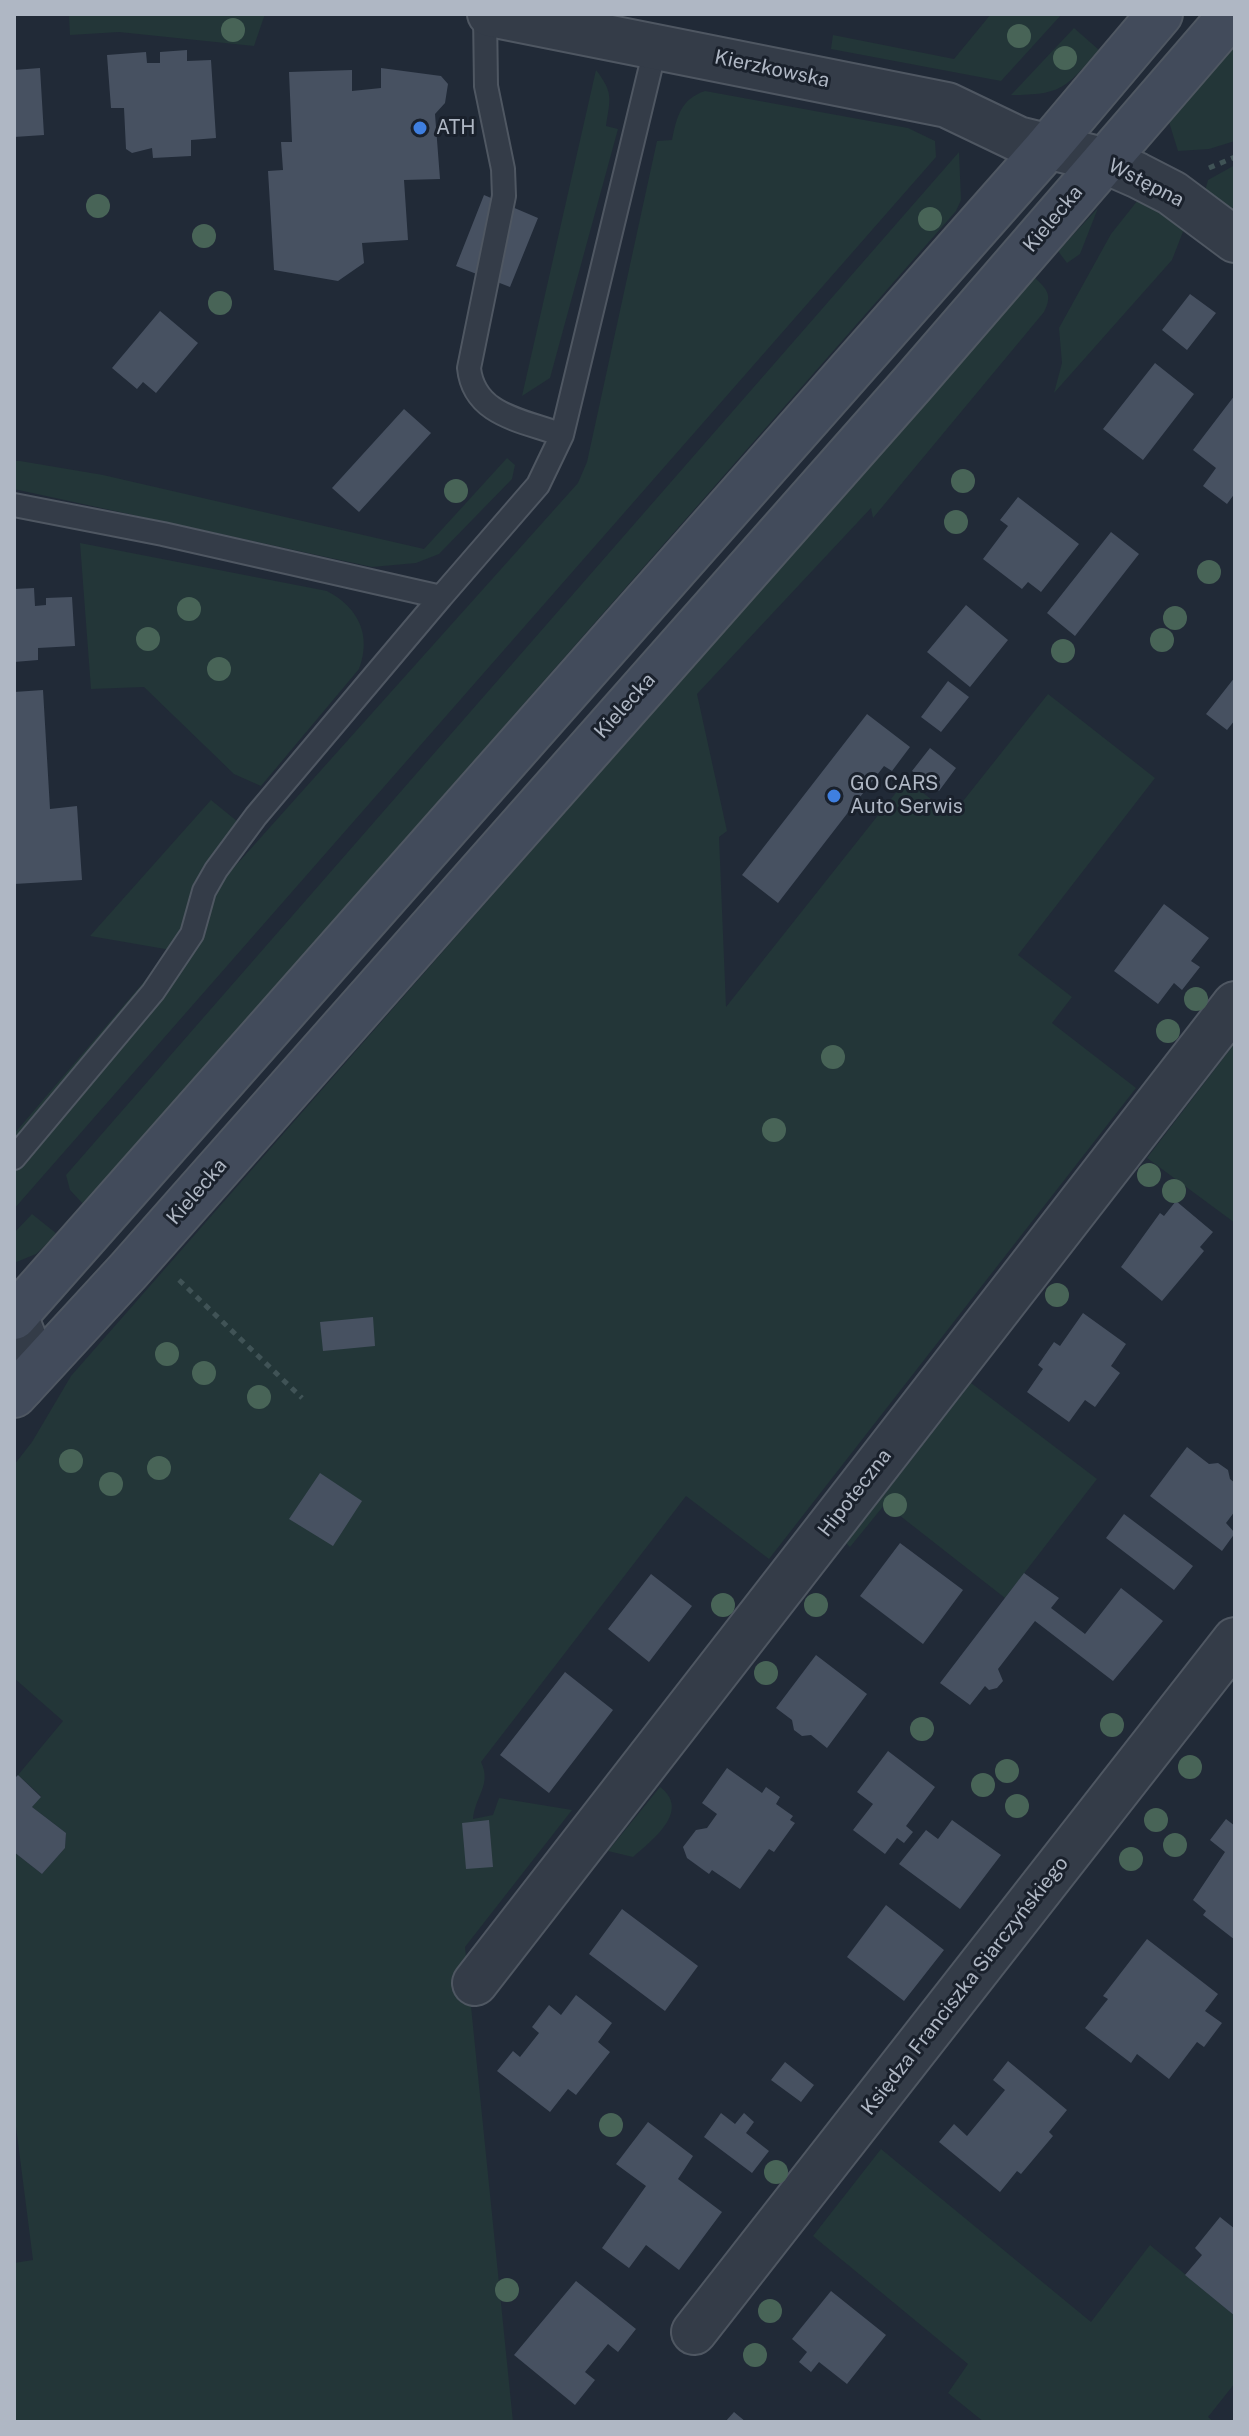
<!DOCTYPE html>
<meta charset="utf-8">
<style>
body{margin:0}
#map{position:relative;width:1249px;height:2436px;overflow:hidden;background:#212a37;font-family:"Public Sans",sans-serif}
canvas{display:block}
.frame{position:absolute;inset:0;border:16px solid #afb7c4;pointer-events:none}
</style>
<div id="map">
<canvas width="1249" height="2436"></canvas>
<div class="frame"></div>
</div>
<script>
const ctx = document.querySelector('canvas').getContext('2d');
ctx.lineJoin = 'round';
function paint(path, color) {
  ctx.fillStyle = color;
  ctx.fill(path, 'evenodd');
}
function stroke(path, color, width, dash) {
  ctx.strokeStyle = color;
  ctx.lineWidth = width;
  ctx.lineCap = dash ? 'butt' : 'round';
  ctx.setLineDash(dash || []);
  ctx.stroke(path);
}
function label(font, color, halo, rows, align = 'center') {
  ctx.font = font + ' "Public Sans",sans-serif';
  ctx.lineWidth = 6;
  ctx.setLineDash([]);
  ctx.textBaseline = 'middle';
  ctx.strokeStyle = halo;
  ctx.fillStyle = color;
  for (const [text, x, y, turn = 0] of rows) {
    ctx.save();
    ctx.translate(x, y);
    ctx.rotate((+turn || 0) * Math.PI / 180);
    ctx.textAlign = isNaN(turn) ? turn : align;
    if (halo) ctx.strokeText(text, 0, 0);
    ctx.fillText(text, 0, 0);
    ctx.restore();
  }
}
paint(new Path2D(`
 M 69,14 L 265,14 L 254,46 L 119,32 L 70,35 Z
 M 991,14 L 1062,14 L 1001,81 L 831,49 L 833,35 L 954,59 Z
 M 1074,28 L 1099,50 C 1066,87 1063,95 1011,95 Z
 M 1235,45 L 1235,141 L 1209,149 L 1178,151 L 1169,122 Z
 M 596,70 C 614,93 610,99 606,126 L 618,129 L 550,378 L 522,396 Z
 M 705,91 L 908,128 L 935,141 L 936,157 L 14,1209 L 14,1134 L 171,950 L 90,936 L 211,800 L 238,822 L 195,896 L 212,892 L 578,483 L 587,462 L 657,141 L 672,140 C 677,116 681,99 705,91 Z
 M 959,152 L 961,200 L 956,211 L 84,1205 L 70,1190 L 66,1175 Z
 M 1235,165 L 1235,219 L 1205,191 L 1208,180 Z
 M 1138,200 L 1186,224 L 1172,260 L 1054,393 L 1062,363 L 1059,328 L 1111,234 Z
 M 1098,208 L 1080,254 L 1067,263 L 1058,251 Z
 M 1034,277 C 1047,289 1053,295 1044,312 L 873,518 L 871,508 L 697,694 L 727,831 L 719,837 L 726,1007 L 906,780 L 952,815 L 1048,694 L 1155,778 L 1018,955 L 1072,997 L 1052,1023 L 1136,1088 L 769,1559 L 686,1496 L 481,1762 C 492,1785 475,1796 473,1819 L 493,1815 L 499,1798 L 572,1810 L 465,1947 L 513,2422 L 14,2422 L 14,2263 L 33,2260 L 14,2111 L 14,1852 L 42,1874 L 65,1848 L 66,1833 L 32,1807 L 41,1796 L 18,1775 L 63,1721 L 14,1678 L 14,1465 L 32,1442 L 71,1376 Z
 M 507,458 L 515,465 L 512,479 L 439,554 L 416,563 L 372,567 L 14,489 L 14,461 L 20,461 L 103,475 L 424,549 Z
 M 80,543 L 327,591 C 358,607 372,635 359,669 L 261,786 L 234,774 L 144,687 L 91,689 Z
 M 1235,1043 L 1235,1223 L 1147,1158 Z
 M 32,1214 L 57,1234 L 36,1254 L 14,1263 L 14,1233 Z
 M 971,1383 L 1097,1479 L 1005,1598 L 885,1504 L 850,1547 L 846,1543 Z
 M 660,1787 C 692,1811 651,1841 633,1857 L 608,1851 Z
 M 881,2149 L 1091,2322 L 1150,2245 L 1235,2316 L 1235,2383 L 1208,2417 L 1214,2422 L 984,2422 L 948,2393 L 968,2364 L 813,2236 Z`), '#233638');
paint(new Path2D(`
 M 187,50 L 187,61 L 211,60 L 216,138 L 191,140 L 191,156 L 153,158 L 152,148 L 132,153 L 126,149 L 124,108 L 111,108 L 107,55 L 146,52 L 147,63 L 160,63 L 160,52 Z
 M 40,68 L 44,135 L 14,137 L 14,70 Z
 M 381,68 L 441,76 L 448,84 L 445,103 L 435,114 L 440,179 L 404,180 L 408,240 L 362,243 L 364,263 L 338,281 L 274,270 L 268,171 L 283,170 L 281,142 L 292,142 L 289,72 L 352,70 L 352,91 L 381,88 Z
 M 484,195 L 538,218 L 510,287 L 456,266 Z
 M 1190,294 L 1216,313 L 1187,350 L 1162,330 Z
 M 160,311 L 198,343 L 156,393 L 143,382 L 137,389 L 112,368 Z
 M 1155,363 L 1194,394 L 1143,460 L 1103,429 Z
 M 1235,395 L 1235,493 L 1227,504 L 1203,486 L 1216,468 L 1193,450 Z
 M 404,409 L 431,433 L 359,512 L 332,488 Z
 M 1018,497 L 1079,544 L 1041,592 L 1028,582 L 1022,589 L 983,559 L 1008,526 L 1000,520 Z
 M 1111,532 L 1139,554 L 1075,636 L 1047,613 Z
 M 34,588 L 35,606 L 46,605 L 46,598 L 72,597 L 75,646 L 38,648 L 38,660 L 14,662 L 14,589 Z
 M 966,605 L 1008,640 L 970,687 L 927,652 Z
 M 1235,677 L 1235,720 L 1227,730 L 1206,714 Z
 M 948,681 L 969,697 L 941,732 L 921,717 Z
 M 43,690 L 50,809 L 77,806 L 82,880 L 14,884 L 14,692 Z
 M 867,714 L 910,747 L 892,771 L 884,766 L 778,903 L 742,875 Z
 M 930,748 L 956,768 L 939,791 L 912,771 Z
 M 1164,904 L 1209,938 L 1191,961 L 1200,967 L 1182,990 L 1174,983 L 1158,1004 L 1114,971 Z
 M 1176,1201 L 1213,1232 L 1200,1247 L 1204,1251 L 1162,1301 L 1121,1267 L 1160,1213 L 1164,1216 Z
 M 1083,1313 L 1126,1344 L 1111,1366 L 1120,1373 L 1095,1407 L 1085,1400 L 1069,1422 L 1027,1392 L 1043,1369 L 1038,1365 L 1054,1342 L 1060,1346 Z
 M 373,1317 L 375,1346 L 323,1351 L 320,1322 Z
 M 1187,1447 L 1209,1464 L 1218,1463 L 1228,1470 L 1230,1479 L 1235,1483 L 1235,1511 L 1226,1523 L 1235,1533 L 1222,1551 L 1150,1496 Z
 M 320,1473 L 362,1501 L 333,1546 L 289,1519 Z
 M 1124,1514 L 1193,1566 L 1174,1590 L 1106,1538 Z
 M 900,1543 L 963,1590 L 923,1644 L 860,1596 Z
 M 1024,1573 L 1059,1598 L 1051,1608 L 1085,1634 L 1121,1588 L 1163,1621 L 1113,1681 L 1035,1621 L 998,1669 L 1003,1681 L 997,1688 L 989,1690 L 985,1686 L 970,1705 L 940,1683 Z
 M 651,1574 L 692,1606 L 649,1662 L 608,1629 Z
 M 816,1655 L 867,1694 L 827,1748 L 811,1735 L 802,1736 L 794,1730 L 792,1720 L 776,1708 Z
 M 565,1672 L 613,1710 L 549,1793 L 500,1755 Z
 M 888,1751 L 935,1787 L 906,1826 L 913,1832 L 904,1843 L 897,1838 L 885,1854 L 853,1830 L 873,1804 L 857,1792 Z
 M 727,1768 L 762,1793 L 766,1787 L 780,1797 L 776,1804 L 793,1816 L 790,1820 L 795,1823 L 774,1852 L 769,1849 L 740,1889 L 712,1870 L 709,1874 L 687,1858 L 683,1847 L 696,1830 L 707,1828 L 717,1814 L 702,1803 Z
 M 18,1775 L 41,1797 L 32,1807 L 66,1833 L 65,1848 L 42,1874 L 14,1852 L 14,1779 Z
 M 1226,1819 L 1235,1826 L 1235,1940 L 1203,1915 L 1206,1911 L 1193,1900 L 1225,1852 L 1210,1840 Z
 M 489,1820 L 493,1867 L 466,1869 L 462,1823 Z
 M 952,1820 L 1001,1855 L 960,1909 L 899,1864 L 926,1830 L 938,1839 Z
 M 886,1905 L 944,1950 L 904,2001 L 847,1957 Z
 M 622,1909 L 698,1966 L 665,2011 L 589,1954 Z
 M 1147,1939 L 1218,1994 L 1205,2011 L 1222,2023 L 1204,2047 L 1197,2042 L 1169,2079 L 1137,2054 L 1131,2063 L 1085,2028 L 1108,1999 L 1103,1996 Z
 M 576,1995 L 612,2023 L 598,2042 L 610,2052 L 576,2095 L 568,2089 L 550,2112 L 497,2071 L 513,2051 L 520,2057 L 539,2033 L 532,2027 L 549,2005 L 561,2015 Z
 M 1008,2061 L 1067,2110 L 1049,2132 L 1053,2136 L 1021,2174 L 1017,2171 L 1000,2192 L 939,2142 L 954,2124 L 967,2136 L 1005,2090 L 993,2080 Z
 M 785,2062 L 814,2085 L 801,2102 L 771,2080 Z
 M 721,2113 L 735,2124 L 744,2113 L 754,2122 L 746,2133 L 769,2151 L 752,2173 L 704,2137 Z
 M 648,2122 L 693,2156 L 678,2179 L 722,2212 L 679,2270 L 646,2245 L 629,2268 L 602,2248 L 646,2186 L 616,2164 Z
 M 1220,2217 L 1235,2229 L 1235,2316 L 1185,2275 L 1202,2255 L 1195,2248 Z
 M 576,2281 L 636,2329 L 618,2352 L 608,2344 L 585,2372 L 595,2380 L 575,2405 L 514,2355 Z
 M 831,2291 L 886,2335 L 847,2384 L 819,2362 L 811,2372 L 799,2362 L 807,2352 L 792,2339 Z
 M 734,2412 L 746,2422 L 725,2422 Z`), '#475161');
const lane = new Path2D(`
 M 485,14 L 486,86 L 503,169 L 504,196 L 469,368 C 474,416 523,420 562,435
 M 14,505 L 163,534 L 441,597 L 256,816 L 216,870 L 204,891 L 192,934 L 153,992 L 14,1158
 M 441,597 L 538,485 L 562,435 L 656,45`);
const street = new Path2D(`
 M 490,14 L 947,105 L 1018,139 L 1103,160 L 1137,175 L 1172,193 L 1235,240
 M 15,1316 L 27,1346 L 22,1386
 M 475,1983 L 1235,1004
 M 694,2332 L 1235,1640`);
const secondary = new Path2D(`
 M 14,1317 L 1046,149 L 1160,14
 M 14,1395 L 129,1270 L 913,383 L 1232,14`);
stroke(lane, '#4f5762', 26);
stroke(street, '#4f5762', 48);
stroke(secondary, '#4f5762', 48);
stroke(new Path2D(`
 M 1209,168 L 1235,157
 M 179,1280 L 302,1398`), '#405356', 5, [6, 6]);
stroke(lane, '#343c48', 22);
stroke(street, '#343c48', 44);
stroke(secondary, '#424b5b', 44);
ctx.fillStyle = '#486457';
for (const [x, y] of [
 [233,30],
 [1019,36],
 [1065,58],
 [98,206],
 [930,219],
 [204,236],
 [220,303],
 [963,481],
 [456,491],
 [956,522],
 [1209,572],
 [189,609],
 [1175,618],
 [148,639],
 [1162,640],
 [1063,651],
 [219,669],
 [1196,999],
 [1168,1031],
 [833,1057],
 [774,1130],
 [1149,1175],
 [1174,1191],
 [1057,1295],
 [167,1354],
 [204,1373],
 [259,1397],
 [71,1461],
 [159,1468],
 [111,1484],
 [895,1505],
 [723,1605],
 [816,1605],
 [766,1673],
 [1112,1725],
 [922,1729],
 [1190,1767],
 [1007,1771],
 [983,1785],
 [1017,1806],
 [1156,1820],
 [1175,1845],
 [1131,1859],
 [611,2125],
 [776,2172],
 [507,2290],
 [770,2311],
 [755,2355]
]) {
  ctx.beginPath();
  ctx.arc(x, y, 12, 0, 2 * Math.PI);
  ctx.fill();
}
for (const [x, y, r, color] of [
 [420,128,8,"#3f7fe0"],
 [834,796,8,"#3f7fe0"]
]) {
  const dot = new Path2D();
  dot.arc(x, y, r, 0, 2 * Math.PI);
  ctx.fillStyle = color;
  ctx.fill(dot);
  stroke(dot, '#1a212c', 3);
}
label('20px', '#afb7c4', '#1a212c', [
 ["Kierzkowska",772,69,12],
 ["Wstępna",1146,183,27],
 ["Kielecka",1053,219,-50],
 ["Kielecka",625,706,-48],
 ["Kielecka",197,1192,-49],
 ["Hipoteczna",855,1493,-52],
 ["Księdza Franciszka Siarczyńskiego",965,1986,-52]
]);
label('20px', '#afb7c4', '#1a212c', [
 ["ATH",436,128],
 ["GO CARS",850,784],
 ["Auto Serwis",850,807]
], 'left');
</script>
